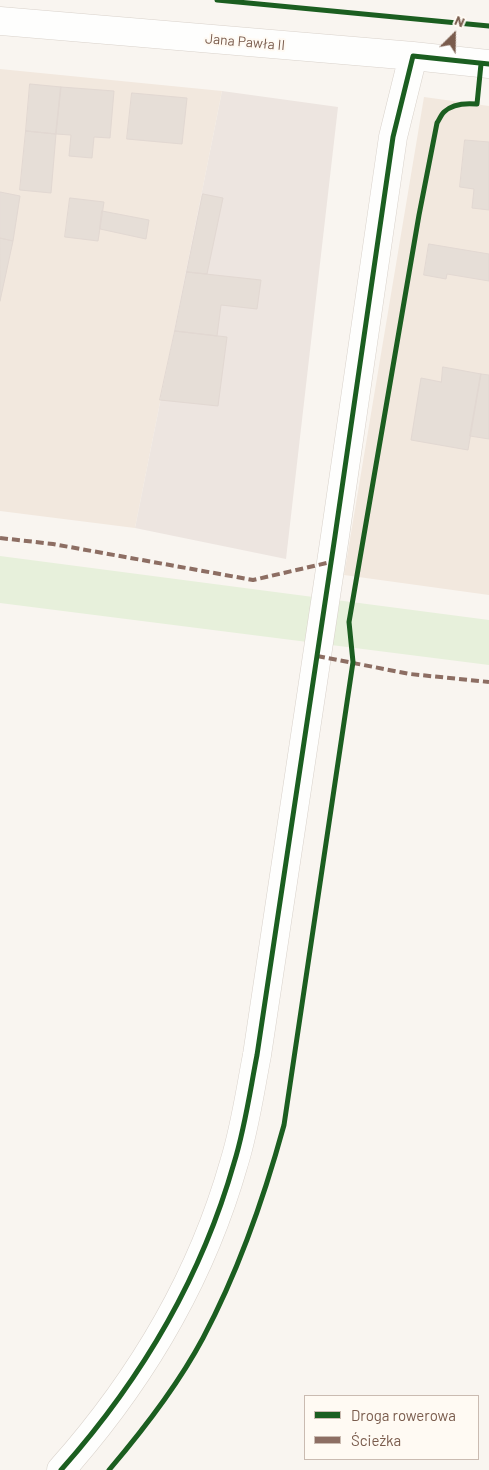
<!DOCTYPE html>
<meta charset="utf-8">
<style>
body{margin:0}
#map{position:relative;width:489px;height:1470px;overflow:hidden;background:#f9f5f0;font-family:Barlow,sans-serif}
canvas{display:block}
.legend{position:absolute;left:304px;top:1395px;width:175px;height:65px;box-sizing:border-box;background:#fffaf3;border:1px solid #cabbb1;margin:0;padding:6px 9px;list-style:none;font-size:15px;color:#7a5c4d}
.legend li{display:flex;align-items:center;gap:10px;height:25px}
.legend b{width:25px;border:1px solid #cabbb1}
.north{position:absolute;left:429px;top:10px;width:50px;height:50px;-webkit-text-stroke:4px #fffaf3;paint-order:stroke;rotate:23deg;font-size:14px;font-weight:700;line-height:20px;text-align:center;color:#7a5c4d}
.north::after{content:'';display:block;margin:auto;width:18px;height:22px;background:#7a5c4d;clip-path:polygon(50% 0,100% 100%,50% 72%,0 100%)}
</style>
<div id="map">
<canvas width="489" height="1470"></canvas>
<ul class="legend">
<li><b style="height:6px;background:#1b5e20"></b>Droga rowerowa</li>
<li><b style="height:6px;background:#8d6e63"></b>Ścieżka</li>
</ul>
<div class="north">N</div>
</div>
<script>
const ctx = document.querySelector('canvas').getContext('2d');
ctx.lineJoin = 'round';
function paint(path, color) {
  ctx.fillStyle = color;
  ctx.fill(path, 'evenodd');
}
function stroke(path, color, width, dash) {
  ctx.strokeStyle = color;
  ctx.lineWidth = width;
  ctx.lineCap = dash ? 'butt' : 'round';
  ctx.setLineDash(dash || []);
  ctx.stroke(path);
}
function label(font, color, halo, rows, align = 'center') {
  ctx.font = font + ' Barlow,sans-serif';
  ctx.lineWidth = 4;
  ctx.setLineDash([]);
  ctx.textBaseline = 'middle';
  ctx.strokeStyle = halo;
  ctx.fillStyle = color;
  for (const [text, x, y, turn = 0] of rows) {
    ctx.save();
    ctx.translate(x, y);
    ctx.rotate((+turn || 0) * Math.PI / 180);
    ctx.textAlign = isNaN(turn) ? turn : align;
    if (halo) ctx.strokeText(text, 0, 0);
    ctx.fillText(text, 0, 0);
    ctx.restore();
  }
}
paint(new Path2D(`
 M 0,69 L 222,91 L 135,528 L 0,511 Z
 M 424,97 L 489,106 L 489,595 L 344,575 Z`), '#f2e8de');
paint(new Path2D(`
 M 222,91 L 338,107 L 286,559 L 135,528 Z`), '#ede5e0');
paint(new Path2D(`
 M 0,556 L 489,620 L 489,665 L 0,603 Z`), '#e7f0db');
const building = new Path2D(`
 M 30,84 L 61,87 L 56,134 L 26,131 Z
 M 61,87 L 114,91 L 110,138 L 94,137 L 92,158 L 69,156 L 71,135 L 56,134 Z
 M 132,93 L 187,98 L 182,144 L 127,139 Z
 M 26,131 L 56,134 L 51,193 L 20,190 Z
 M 465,140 L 489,142 L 489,210 L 472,208 L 474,189 L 460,187 Z
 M 0,192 L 20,196 L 13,241 L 0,238 Z
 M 203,194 L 223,198 L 207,274 L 187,272 Z
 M 70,198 L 104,202 L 98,241 L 65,237 Z
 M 102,211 L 149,220 L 146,239 L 100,229 Z
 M 0,238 L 13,241 L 0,301 Z
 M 429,244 L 489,254 L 489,281 L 447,274 L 446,279 L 424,275 Z
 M 187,272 L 261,280 L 257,309 L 221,305 L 217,336 L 175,331 Z
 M 175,331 L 227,337 L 218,406 L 160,400 Z
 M 443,367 L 481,374 L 468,450 L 411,440 L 421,378 L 441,382 Z
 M 481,374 L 489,375 L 489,439 L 470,436 Z`);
paint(building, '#e6ded7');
stroke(building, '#e2d8d2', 1);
const secondary = new Path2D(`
 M 0,21 L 413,56 L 489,64
 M 61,1470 C 141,1380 201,1279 234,1163 C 245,1128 250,1091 257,1055 L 335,536 L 393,137 L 413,56`);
stroke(secondary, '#d9d2cb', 29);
stroke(secondary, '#fefefd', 28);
stroke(new Path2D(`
 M 0,538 L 53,544 L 253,580 L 331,562
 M 317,656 L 410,674 L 489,682`), '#8d6e63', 4, [8, 4]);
stroke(new Path2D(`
 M 217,0 L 489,26
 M 61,1470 C 141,1380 201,1279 234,1163 C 245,1128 250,1091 257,1055 L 335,536 L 393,137 L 413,56 L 489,64
 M 109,1470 C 144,1429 178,1385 203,1338 C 239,1270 264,1198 284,1125 L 353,662 L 349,622 L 419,215 L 437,123 C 439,120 441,115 444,112 C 452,104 466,103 477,104 L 481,64`), '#1b5e20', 5);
label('14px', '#7a5c4d', '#fffaf3', [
 ["Jana Pawła II",245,42,5]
]);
</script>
